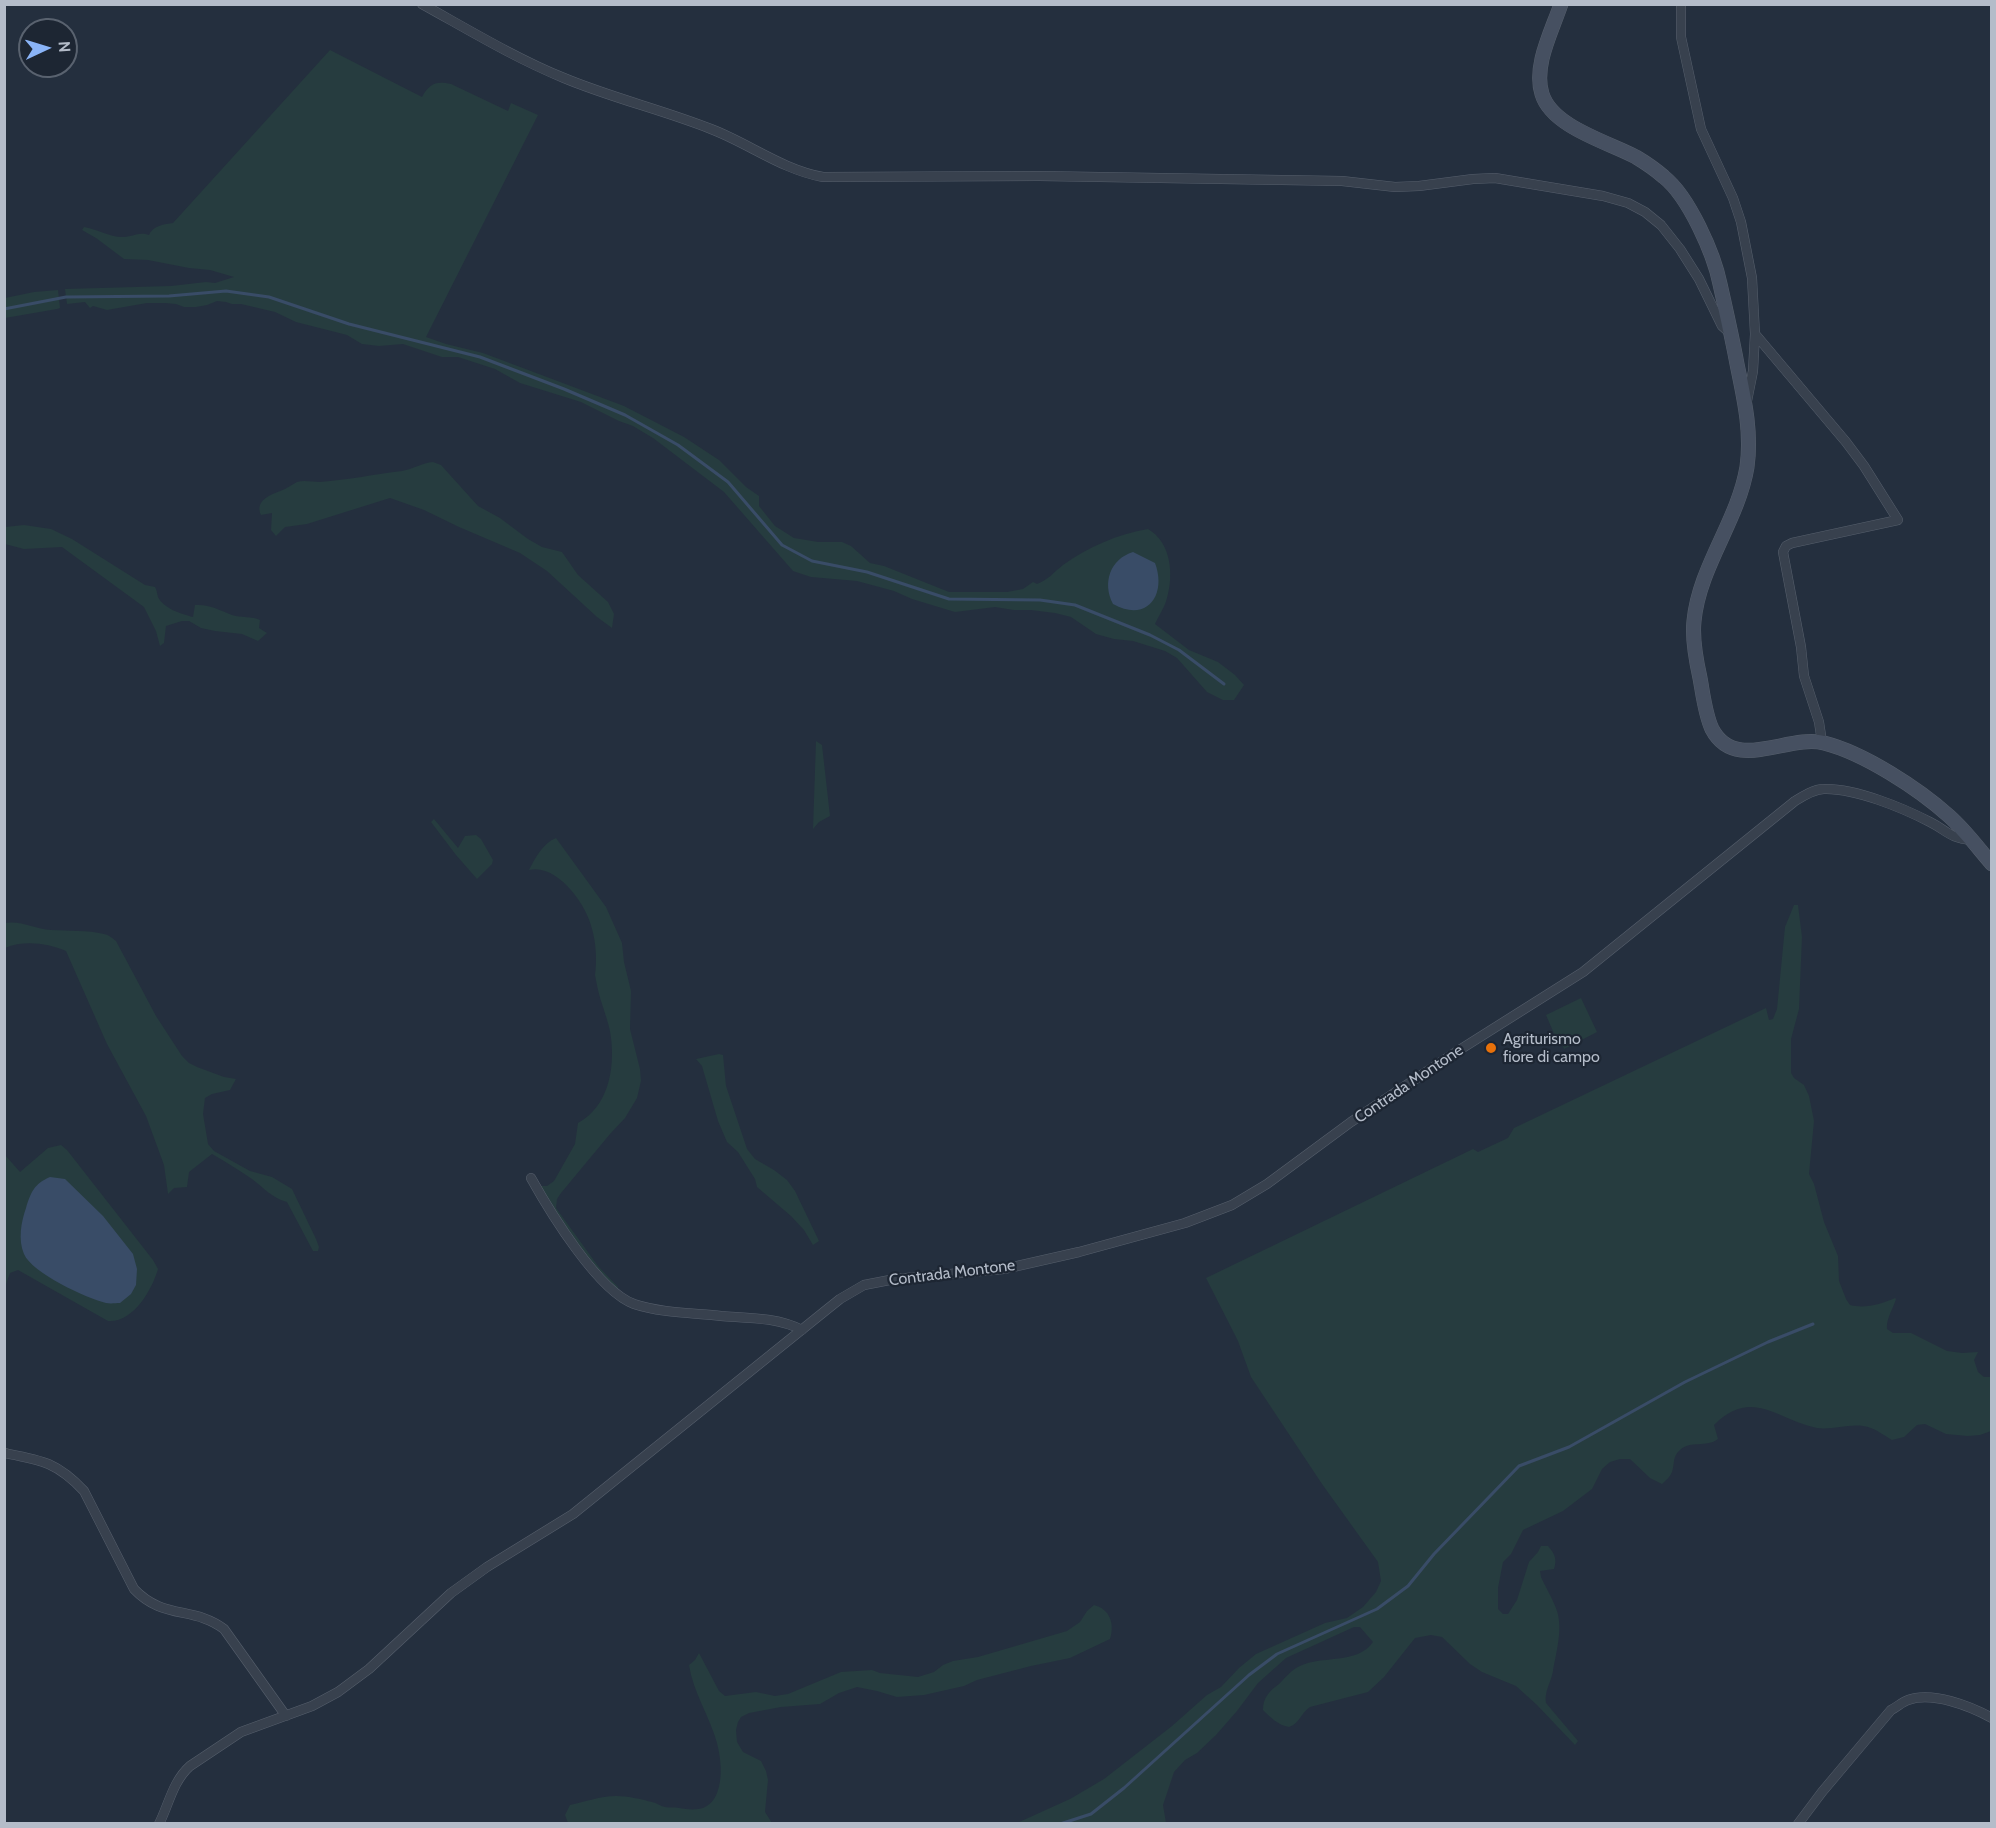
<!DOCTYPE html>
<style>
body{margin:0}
#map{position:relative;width:1996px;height:1828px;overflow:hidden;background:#242f3e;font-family:Cabin,sans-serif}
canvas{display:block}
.frame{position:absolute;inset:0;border:6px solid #b4bcc9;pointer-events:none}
.north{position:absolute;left:18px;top:18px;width:60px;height:60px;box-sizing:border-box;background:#1d2633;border:2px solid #59626f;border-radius:50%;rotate:86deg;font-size:16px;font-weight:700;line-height:24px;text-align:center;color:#b4bcc9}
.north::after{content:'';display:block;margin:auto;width:21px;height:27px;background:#8ab4f8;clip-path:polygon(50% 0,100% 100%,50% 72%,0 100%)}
</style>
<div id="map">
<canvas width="1996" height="1828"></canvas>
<div class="frame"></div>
<div class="north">N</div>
</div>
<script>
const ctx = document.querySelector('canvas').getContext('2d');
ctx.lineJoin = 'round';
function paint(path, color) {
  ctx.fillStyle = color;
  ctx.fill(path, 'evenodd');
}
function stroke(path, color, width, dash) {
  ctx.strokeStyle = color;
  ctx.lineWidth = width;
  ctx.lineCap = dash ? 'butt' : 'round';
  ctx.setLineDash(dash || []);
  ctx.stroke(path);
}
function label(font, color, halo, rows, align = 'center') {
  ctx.font = font + ' Cabin,sans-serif';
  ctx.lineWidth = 4.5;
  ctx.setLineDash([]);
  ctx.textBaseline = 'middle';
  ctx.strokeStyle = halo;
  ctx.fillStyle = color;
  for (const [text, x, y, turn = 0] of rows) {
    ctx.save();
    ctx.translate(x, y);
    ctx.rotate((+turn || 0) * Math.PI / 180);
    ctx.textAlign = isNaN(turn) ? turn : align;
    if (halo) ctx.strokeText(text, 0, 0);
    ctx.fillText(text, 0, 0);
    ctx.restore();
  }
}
paint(new Path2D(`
 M 330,50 L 422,97 C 430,83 436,81 451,84 L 508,111 L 511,103 L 538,115 L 426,337 L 446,344 L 483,353 L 624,406 L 684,437 L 719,460 L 746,487 L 759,496 L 759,506 L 775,526 L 794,538 L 818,542 L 842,542 L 851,546 L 870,563 L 884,566 L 949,592 L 1007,592 L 1023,589 L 1033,582 L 1037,584 C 1048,580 1054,572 1063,565 C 1088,547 1118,534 1148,529 C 1171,542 1174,574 1167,598 C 1165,607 1159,615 1155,624 L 1189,650 L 1218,662 L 1235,675 L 1244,685 L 1234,700 L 1223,700 L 1207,692 L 1177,658 L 1165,651 L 1133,641 L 1114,639 L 1096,634 L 1071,617 L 1055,613 L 1031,610 L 1014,610 L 995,607 L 955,612 L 912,599 L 894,591 L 857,581 L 811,577 L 793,571 L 724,492 L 653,438 L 633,426 L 619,421 L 581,402 L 520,383 L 495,369 L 458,357 L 442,357 L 403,344 L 379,346 L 362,344 L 347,335 L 296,322 L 275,312 L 241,304 L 232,304 L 226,302 L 217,301 L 207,305 L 196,307 L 184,307 L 176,304 L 165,303 L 147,303 L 107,310 L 93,306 L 90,308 L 85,302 L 67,304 L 65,289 L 171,286 L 206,282 L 215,283 L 234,277 L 210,270 L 189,268 L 148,260 L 124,259 L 96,238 L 82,230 L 84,227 C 97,229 109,237 122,237 C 133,237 139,231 149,235 C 152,226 165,224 173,223 Z
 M 58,290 L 60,308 L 57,309 L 5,318 L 5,298 L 34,292 Z
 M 433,462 L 441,465 L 478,506 L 500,518 L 528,539 L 542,547 L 562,552 L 578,575 L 608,602 L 614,614 L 612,628 L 597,617 L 547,571 L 520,553 L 459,527 L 424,510 L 390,498 L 307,524 L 285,527 L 276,536 L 271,530 L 272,513 L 261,515 C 254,499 273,494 285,489 C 289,487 293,484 297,482 C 304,480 313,482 320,482 C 348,480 375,474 402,471 C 413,469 422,463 433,462 Z
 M 24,525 L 51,529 L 72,539 L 145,585 L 155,587 C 157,590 157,594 158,597 C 164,609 182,614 193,617 L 195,605 C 210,604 219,610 232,615 C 241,618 252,616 260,620 L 259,628 L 267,633 L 258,641 L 242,634 L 215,631 L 201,628 L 189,621 L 182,621 L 166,626 L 164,643 L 160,646 L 156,631 L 144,607 L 62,547 L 24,549 L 5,544 L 5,527 Z
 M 816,741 L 822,745 L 830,816 L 819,822 L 813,829 Z
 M 434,819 L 458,848 L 465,836 L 476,835 L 481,839 L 493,860 L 492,864 L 477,879 L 456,855 L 431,822 Z
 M 556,838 L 606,907 L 622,943 L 624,962 L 631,991 L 630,1029 L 640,1069 L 641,1081 L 637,1098 L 625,1118 L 610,1134 L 561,1193 L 557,1199 L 556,1208 L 598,1266 L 618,1287 L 618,1291 L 594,1267 L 538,1186 L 547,1186 L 554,1181 L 575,1144 L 578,1123 C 608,1107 615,1069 611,1038 C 610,1027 606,1017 603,1007 C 599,996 597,986 595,975 C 597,960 596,943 592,929 C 587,905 557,863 529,870 C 535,858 543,843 556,838 Z
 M 1794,905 L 1798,905 L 1802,937 L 1799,1009 L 1791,1039 L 1791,1073 L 1794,1078 L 1804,1085 L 1809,1096 L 1814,1121 L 1809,1174 L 1814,1184 L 1824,1222 L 1838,1256 L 1839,1281 L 1846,1299 L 1850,1305 C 1865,1309 1881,1304 1895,1298 L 1896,1299 C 1893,1309 1886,1319 1887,1329 L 1893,1333 L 1911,1333 L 1947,1351 L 1962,1353 L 1978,1352 L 1974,1360 L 1978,1372 L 1984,1377 L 1991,1377 L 1991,1431 L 1980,1435 L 1968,1436 L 1946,1434 L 1925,1424 L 1917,1425 L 1904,1437 L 1892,1440 C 1883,1435 1874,1427 1863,1426 C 1848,1424 1832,1430 1817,1428 C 1777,1420 1752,1387 1714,1425 L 1718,1439 C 1706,1448 1691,1440 1680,1450 C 1672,1457 1675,1463 1672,1472 C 1670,1477 1666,1480 1662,1484 L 1650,1478 L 1630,1459 L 1620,1459 L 1610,1462 L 1602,1469 L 1592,1489 L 1563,1511 L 1523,1530 L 1511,1554 L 1503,1562 L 1498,1588 L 1498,1609 L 1503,1614 L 1508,1614 L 1517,1600 L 1529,1562 L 1538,1552 L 1541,1546 L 1548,1546 C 1555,1554 1557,1559 1554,1569 L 1540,1571 L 1541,1577 C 1546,1588 1553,1599 1557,1611 C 1563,1630 1556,1653 1553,1671 C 1551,1683 1544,1691 1546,1703 L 1578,1741 L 1575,1745 L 1537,1705 L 1516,1686 L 1482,1672 L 1470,1664 L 1442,1637 L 1431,1635 L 1415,1638 L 1384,1677 L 1368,1692 L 1310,1707 C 1301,1713 1299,1724 1289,1727 C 1278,1725 1271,1718 1263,1710 C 1263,1698 1269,1691 1279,1684 C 1285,1678 1292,1669 1300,1666 C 1322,1655 1357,1665 1373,1642 L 1360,1627 L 1354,1627 L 1286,1658 L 1258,1683 L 1237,1711 L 1216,1735 L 1197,1753 L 1185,1760 L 1174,1772 L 1163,1805 L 1166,1823 L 1017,1823 L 1070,1799 L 1104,1779 L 1172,1726 L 1207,1695 L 1221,1687 L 1239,1668 L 1256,1654 L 1325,1623 L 1347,1618 L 1363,1607 L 1376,1592 L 1381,1581 L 1378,1562 L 1322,1484 L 1251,1377 L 1238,1341 L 1206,1278 L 1473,1149 L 1478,1152 L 1508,1138 L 1514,1128 L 1766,1008 L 1769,1020 L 1773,1019 L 1777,1009 L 1785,927 Z
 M 5,923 C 21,920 35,929 51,930 C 69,931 87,930 104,934 C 109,935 112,938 116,941 L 156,1016 L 182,1056 L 189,1063 L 197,1067 L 224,1077 L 236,1079 L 230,1090 L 212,1094 L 205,1098 L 203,1114 L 208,1144 L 214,1151 L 250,1171 L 272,1177 L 292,1189 L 316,1239 L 319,1247 L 318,1251 L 313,1251 L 287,1202 C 272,1198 264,1188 252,1179 C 239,1170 226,1162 212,1154 L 189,1172 L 187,1187 L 174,1188 L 168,1194 L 164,1165 L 146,1116 L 107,1044 L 66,951 C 47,943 24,940 5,948 Z
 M 1581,998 L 1597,1032 L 1564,1049 L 1560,1039 L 1555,1036 L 1546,1015 Z
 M 719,1054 L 723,1055 L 726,1086 L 747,1149 L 755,1159 L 774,1170 L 787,1180 L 795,1191 L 819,1241 L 813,1245 L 804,1230 L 791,1216 L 757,1187 L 755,1179 L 738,1152 L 727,1142 L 718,1121 L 702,1066 L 696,1059 Z
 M 61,1145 L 67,1150 L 153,1260 L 158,1269 C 152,1290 133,1323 108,1321 L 18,1270 L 10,1273 L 5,1287 L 5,1155 L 20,1172 L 48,1148 Z
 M 1094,1605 C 1110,1609 1115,1624 1110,1639 L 1070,1658 L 1031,1666 L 977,1680 L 964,1686 L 924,1695 L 897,1697 L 877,1691 L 857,1687 L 839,1693 L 820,1704 L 781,1707 L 749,1713 L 741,1717 L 738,1722 L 736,1730 L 737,1742 L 743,1752 L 761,1761 L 766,1771 L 768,1780 L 765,1812 L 772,1823 L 568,1823 L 565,1815 L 570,1805 C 585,1802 600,1796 616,1796 C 627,1796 641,1799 652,1802 C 657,1803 660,1806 665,1807 C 669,1808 674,1807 679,1808 C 695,1811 710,1811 717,1793 C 723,1778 721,1759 717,1743 C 710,1717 693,1692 689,1665 L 695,1660 L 699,1653 L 719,1691 L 725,1696 L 756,1692 L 775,1696 L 788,1694 L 841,1672 L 872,1670 L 880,1673 L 918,1677 L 934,1672 L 943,1665 L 953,1661 L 978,1657 L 1067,1631 L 1080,1622 L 1087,1611 Z`), '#263c3f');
paint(new Path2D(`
 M 1133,552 L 1155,563 C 1167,595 1147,623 1113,604 C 1102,583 1110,559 1133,552 Z
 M 50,1177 L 65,1179 L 103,1216 L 133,1254 L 137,1269 L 136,1285 L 131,1294 L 120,1303 C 116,1303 111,1304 106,1303 C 86,1298 32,1273 24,1254 C 18,1240 21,1222 26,1208 C 31,1192 34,1184 50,1177 Z`), '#394c67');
stroke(new Path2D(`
 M 4,309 L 66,297 L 169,296 L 226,291 L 269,297 L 349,324 L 480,357 L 564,389 L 625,415 L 678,445 L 728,482 L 782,545 L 812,561 L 867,572 L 949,599 L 1040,600 L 1075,605 L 1150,635 L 1179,650 L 1224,684
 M 1060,1824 L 1091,1814 L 1124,1788 L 1249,1675 L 1277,1654 L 1377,1609 L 1408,1586 L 1434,1554 L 1519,1466 L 1569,1447 L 1685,1382 L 1768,1342 L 1813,1324`), '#394c67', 3);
const street = new Path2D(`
 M 422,4 C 469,30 515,58 564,78 C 612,98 663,110 711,129 C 748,143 783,170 823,177 L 1039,176 L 1342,181 L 1395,187 L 1419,186 L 1473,179 L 1495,178 L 1603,196 L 1628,203 L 1645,212 L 1661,225 L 1680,249 L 1699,279 L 1722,326 L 1731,334
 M 1681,4 L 1681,37 L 1701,129 L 1733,198 L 1741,222 L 1752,278 L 1755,334 L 1753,371 L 1747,401
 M 1755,334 L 1846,442 L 1864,466 L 1898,520 L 1792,543 L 1786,546 L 1783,552 L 1801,647 L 1804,676 L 1819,722 L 1822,742
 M 531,1178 C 550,1212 598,1291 634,1304 C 661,1313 693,1313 721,1316 C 747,1318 777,1317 802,1330
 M 4,1453 C 41,1460 57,1462 84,1491 L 134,1589 C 163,1620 194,1606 224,1629 L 286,1716
 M 159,1824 C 169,1804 173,1781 190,1766 L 241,1732 L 312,1706 L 338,1692 L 369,1669 L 451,1593 L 487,1567 L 573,1514 L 825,1311 L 840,1299 L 864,1285 L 895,1279 L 1004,1269 L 1079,1252 L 1185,1223 L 1232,1205 L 1267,1184 L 1351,1122 L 1453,1054 L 1583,972 L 1795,801 C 1803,796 1814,789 1824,789 C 1855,788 1903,808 1930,822 C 1948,831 1949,838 1971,840
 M 1798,1824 L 1822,1792 L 1891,1710 C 1897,1707 1902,1702 1908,1700 C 1932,1691 1970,1706 1992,1718`);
const secondary = new Path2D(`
 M 1561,4 C 1552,31 1533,66 1542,94 C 1552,127 1608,142 1636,157 C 1646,163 1656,170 1664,177 C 1689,197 1714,254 1720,284 C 1726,311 1732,337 1737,364 C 1744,398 1752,432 1747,467 C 1738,521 1699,567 1694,621 C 1692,639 1696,660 1700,678 C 1703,694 1705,714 1712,729 C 1735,773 1788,734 1824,743 C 1864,753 1919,789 1949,816 C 1965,830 1978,848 1992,864`);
stroke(street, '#565f6c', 10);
stroke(secondary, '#565f6c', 15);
stroke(street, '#38414e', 9);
stroke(secondary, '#465061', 14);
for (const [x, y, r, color] of [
 [1491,1048,6,"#e8710a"]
]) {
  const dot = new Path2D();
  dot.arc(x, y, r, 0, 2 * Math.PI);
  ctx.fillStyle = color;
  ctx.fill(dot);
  stroke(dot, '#1d2633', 2);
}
label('16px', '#b4bcc9', '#1d2633', [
 ["Agriturismo",1503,1039],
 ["fiore di campo",1503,1057]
], 'left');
label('16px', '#b4bcc9', '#1d2633', [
 ["Contrada Montone",1409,1084,-34],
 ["Contrada Montone",952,1273,-7]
]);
</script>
